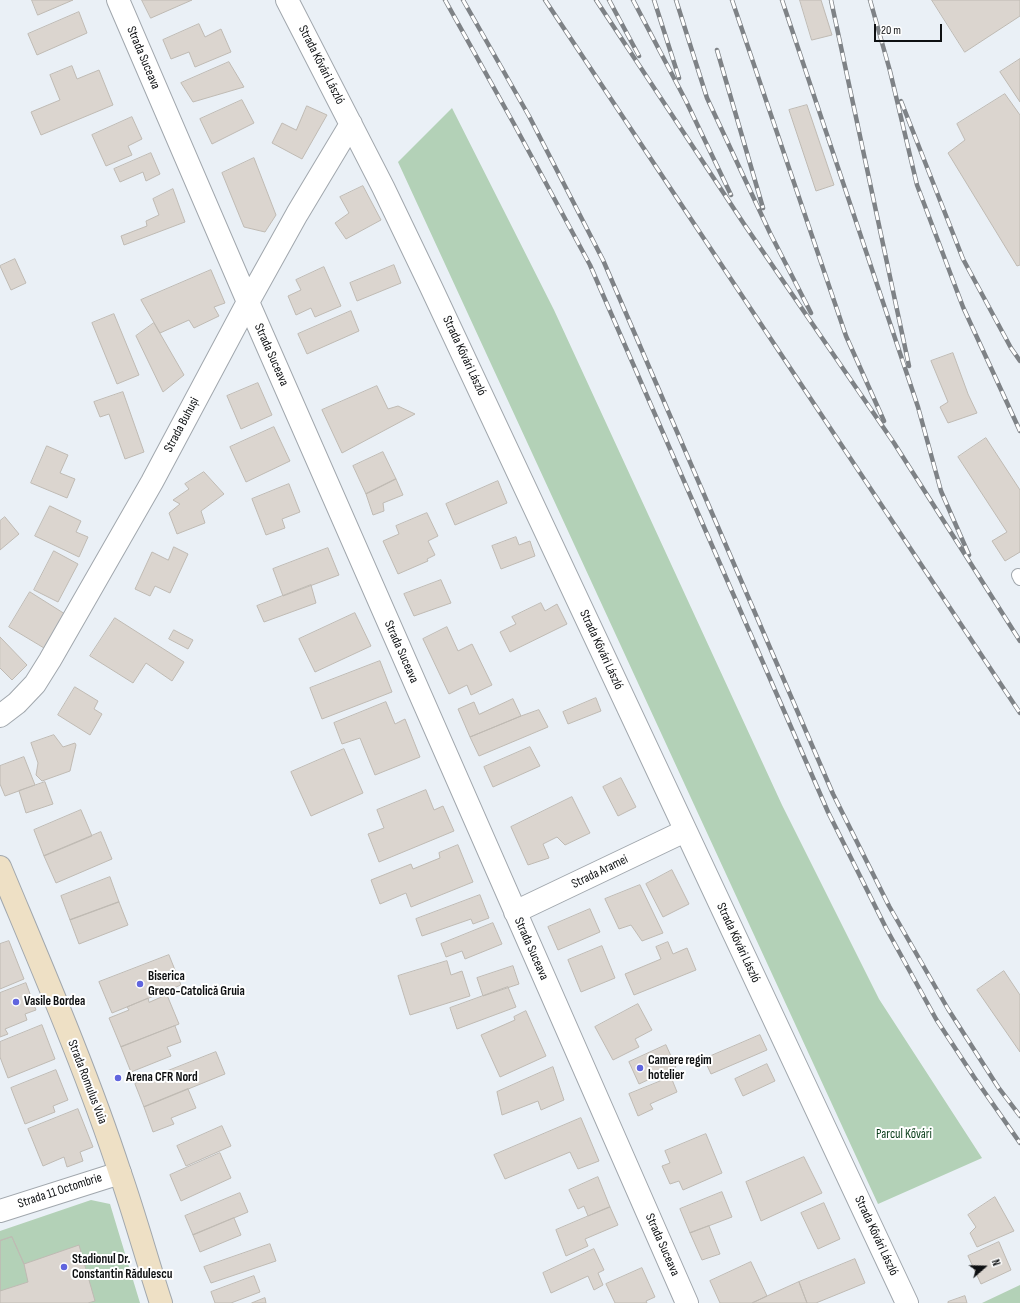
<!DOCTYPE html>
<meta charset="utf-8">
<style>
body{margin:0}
#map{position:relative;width:1020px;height:1303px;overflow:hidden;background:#eaf0f6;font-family:"Sofia Sans Condensed",sans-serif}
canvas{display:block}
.north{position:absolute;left:964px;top:1247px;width:40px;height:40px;-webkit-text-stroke:3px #fff;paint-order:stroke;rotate:70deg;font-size:11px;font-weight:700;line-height:16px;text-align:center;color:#0e1012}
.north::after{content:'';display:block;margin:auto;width:14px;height:18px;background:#0e1012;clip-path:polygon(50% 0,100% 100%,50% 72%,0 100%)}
.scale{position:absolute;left:874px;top:24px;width:68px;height:18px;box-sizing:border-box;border:2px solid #0e1012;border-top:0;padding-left:5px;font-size:12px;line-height:14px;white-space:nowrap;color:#0e1012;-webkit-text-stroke:3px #fff;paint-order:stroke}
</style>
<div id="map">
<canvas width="1020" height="1303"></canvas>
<div class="north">N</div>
<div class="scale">20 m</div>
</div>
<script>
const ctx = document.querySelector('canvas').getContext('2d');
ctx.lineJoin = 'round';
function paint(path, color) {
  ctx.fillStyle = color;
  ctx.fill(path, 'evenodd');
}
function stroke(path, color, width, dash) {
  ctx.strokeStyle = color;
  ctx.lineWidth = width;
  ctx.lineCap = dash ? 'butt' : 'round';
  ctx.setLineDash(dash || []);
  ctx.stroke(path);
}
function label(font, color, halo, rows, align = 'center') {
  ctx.font = font + ' "Sofia Sans Condensed",sans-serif';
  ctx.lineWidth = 4;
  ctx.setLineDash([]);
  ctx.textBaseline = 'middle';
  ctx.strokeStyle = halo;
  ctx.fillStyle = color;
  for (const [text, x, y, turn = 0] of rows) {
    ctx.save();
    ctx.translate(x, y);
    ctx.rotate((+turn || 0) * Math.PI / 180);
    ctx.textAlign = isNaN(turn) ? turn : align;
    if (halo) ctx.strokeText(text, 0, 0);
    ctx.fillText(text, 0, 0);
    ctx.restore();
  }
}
paint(new Path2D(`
 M 452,108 L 554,310 L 782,805 L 879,999 L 982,1158 L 878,1204 L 398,162 Z
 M 91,1200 L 110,1204 L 140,1303 L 0,1303 L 0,1231 Z
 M 1020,1285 L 1020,1303 L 982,1303 Z`), '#b3d1b7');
const building = new Path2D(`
 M 32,0 L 73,0 L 38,15 Z
 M 142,0 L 192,0 L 151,18 Z
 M 800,0 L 821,0 L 832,35 L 812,40 Z
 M 932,0 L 1020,0 L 1020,16 L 965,52 Z
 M 79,12 L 87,33 L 37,55 L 28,34 Z
 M 199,24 L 205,37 L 221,29 L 231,52 L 195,67 L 189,52 L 171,59 L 163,40 Z
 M 1020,59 L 1020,102 L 1000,72 Z
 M 229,62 L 244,87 L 193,102 L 181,83 Z
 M 72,66 L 77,79 L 99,70 L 113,105 L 41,135 L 31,112 L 60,100 L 50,75 Z
 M 1005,94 L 1020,115 L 1020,265 L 1017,266 L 948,153 L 965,140 L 957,124 Z
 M 242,100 L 254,123 L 212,144 L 200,119 Z
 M 807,105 L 834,185 L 816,191 L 789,110 Z
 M 307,106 L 327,115 L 302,159 L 272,143 L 282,123 L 296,130 Z
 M 132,117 L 142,139 L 128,146 L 132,155 L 106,166 L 92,135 Z
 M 151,153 L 160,174 L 146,181 L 143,172 L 120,182 L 114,169 Z
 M 254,158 L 276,215 L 265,232 L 244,227 L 222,173 Z
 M 363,186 L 381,220 L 346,239 L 335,223 L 349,213 L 340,197 Z
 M 173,189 L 185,222 L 124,245 L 121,236 L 147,226 L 146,221 L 159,215 L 153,199 Z
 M 15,259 L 26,283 L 11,290 L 0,266 Z
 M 394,265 L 401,283 L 357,301 L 350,283 Z
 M 324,267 L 341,306 L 315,317 L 311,308 L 296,315 L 288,296 L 301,290 L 296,280 Z
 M 211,270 L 225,303 L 214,307 L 219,316 L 194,328 L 189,320 L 160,333 L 141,300 Z
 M 351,311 L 359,331 L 307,354 L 298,334 Z
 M 114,314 L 139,375 L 117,384 L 92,323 Z
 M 154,323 L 184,375 L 163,392 L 136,336 Z
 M 953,353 L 968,394 L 977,413 L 948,423 L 940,407 L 948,402 L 931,361 Z
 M 258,383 L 272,415 L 241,429 L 227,396 Z
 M 377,386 L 388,409 L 398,406 L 415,414 L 342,453 L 322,410 Z
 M 123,392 L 144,452 L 125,459 L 109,414 L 100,417 L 94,402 Z
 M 274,427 L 290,461 L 246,482 L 230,447 Z
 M 986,438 L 1020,490 L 1020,552 L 1005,561 L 992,541 L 1007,532 L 958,457 Z
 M 47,446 L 68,455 L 60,473 L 75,479 L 67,498 L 31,483 Z
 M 383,452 L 396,479 L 366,494 L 353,466 Z
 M 204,472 L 224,494 L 201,511 L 205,523 L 177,534 L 169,513 L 180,504 L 173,500 L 189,489 L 185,484 Z
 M 396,479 L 403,495 L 383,503 L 384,511 L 373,515 L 366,494 Z
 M 498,481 L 507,503 L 455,525 L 446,504 Z
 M 289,484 L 300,512 L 282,519 L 285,528 L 266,535 L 252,499 Z
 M 50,506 L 81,521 L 76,532 L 88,537 L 79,557 L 35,536 Z
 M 427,513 L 438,536 L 428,541 L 435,555 L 427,559 L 428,561 L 398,574 L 383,541 L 399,534 L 396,526 Z
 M 5,517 L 19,534 L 0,550 L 0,521 Z
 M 516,537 L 519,545 L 530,541 L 535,556 L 501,569 L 492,546 Z
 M 174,547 L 188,554 L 170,593 L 155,586 L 150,596 L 135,589 L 152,552 L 168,560 Z
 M 328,548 L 339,575 L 283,596 L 273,569 Z
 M 54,551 L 78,564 L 58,602 L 34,590 Z
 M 441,580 L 451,603 L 414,616 L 404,594 Z
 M 311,585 L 316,603 L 264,622 L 257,606 Z
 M 30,592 L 65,614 L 44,648 L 9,627 Z
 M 541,603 L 545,611 L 557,604 L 567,624 L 510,652 L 500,632 L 516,624 L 512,617 Z
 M 355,613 L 371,646 L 315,672 L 299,639 Z
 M 115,618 L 184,662 L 172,681 L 146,663 L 133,683 L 90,656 Z
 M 447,627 L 458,651 L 472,644 L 492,685 L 471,695 L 467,685 L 449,694 L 423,639 Z
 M 174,630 L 193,640 L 188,649 L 169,639 Z
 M 0,637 L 27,665 L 12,680 L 0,668 Z
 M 380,661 L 392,692 L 322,719 L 310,688 Z
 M 75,687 L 98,701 L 94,709 L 102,714 L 90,735 L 58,715 Z
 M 596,698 L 601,711 L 568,724 L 563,712 Z
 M 513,699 L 521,716 L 470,737 L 458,709 L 474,702 L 479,714 Z
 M 386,702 L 395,724 L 405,719 L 420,757 L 375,775 L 360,738 L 342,744 L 334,723 Z
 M 539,710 L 548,727 L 479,756 L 470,737 L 521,716 Z
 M 54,735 L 63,747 L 75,743 L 76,745 L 70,771 L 42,781 L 36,775 L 38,763 L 31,743 Z
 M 530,747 L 540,766 L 493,787 L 484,767 Z
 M 344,749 L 363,793 L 311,816 L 291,772 Z
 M 24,757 L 35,785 L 5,796 L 0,784 L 0,766 Z
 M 621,778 L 636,807 L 618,816 L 603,787 Z
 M 45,782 L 53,804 L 26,813 L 19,791 Z
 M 426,790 L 434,810 L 443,806 L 454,831 L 379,862 L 368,834 L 384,828 L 377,810 Z
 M 572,797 L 590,833 L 565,845 L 557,837 L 543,844 L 549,858 L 528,865 L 511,827 Z
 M 81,810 L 92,836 L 44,856 L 34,830 Z
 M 101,832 L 112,859 L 56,883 L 44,856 Z
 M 458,845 L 473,882 L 411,907 L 406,893 L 380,904 L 371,880 L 411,864 L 413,869 L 440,858 L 439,853 Z
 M 672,870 L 689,904 L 663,917 L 646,884 Z
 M 110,877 L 119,902 L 70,920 L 61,896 Z
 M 640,885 L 663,933 L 642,941 L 631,925 L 619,929 L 605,899 Z
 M 480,895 L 489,918 L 473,924 L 471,919 L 422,936 L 416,919 Z
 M 119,902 L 128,925 L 79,944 L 70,920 Z
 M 590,909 L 600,932 L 558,950 L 548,927 Z
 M 493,923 L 502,944 L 465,959 L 462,951 L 446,957 L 441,944 Z
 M 9,941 L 24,979 L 0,989 L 0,944 Z
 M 668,942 L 673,954 L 687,948 L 696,970 L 634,995 L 625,974 L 661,959 L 656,947 Z
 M 602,946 L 615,978 L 581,992 L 568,960 Z
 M 169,955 L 181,985 L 112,1013 L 99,982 Z
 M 447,961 L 451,975 L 462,971 L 470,996 L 410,1015 L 398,976 Z
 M 513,966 L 519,984 L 483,996 L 477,978 Z
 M 1004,971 L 1020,995 L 1020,1052 L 977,990 Z
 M 26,983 L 36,1010 L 25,1014 L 27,1020 L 5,1029 L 8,1034 L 0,1037 L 0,993 Z
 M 508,987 L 516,1007 L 457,1029 L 450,1008 Z
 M 167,995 L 179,1024 L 121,1047 L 109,1018 L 129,1010 L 127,1007 L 148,998 L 149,1002 Z
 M 638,1004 L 652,1030 L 635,1039 L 639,1047 L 613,1060 L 595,1027 Z
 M 526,1011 L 546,1056 L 500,1077 L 481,1035 L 515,1020 L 514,1017 Z
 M 42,1025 L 55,1059 L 8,1078 L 0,1057 L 0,1042 Z
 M 175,1026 L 181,1042 L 167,1047 L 171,1056 L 131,1072 L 121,1047 Z
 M 760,1035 L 767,1050 L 711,1074 L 704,1059 Z
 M 666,1045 L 676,1067 L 639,1084 L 629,1062 Z
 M 216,1052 L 225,1074 L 144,1107 L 135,1084 Z
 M 767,1064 L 775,1081 L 743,1096 L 735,1079 Z
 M 553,1067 L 564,1100 L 541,1110 L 538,1101 L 502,1115 L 497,1092 Z
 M 56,1070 L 68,1100 L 53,1106 L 55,1112 L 25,1124 L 11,1088 Z
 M 671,1077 L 677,1092 L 650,1104 L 653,1109 L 638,1116 L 629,1094 Z
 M 188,1089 L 196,1108 L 171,1118 L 174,1124 L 153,1132 L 144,1107 Z
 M 78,1109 L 93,1147 L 80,1152 L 83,1161 L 67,1167 L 64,1157 L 43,1166 L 28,1129 Z
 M 581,1118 L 599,1161 L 578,1169 L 570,1152 L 505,1179 L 494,1155 Z
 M 222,1126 L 231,1146 L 186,1166 L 177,1146 Z
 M 706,1134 L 722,1173 L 683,1190 L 679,1181 L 670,1184 L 662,1166 L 670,1163 L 665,1151 Z
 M 220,1153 L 231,1178 L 181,1201 L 170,1175 Z
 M 804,1157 L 822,1193 L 761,1221 L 746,1182 Z
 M 598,1177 L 610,1207 L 588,1216 L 584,1206 L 578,1209 L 569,1190 Z
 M 722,1192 L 732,1217 L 690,1233 L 680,1209 Z
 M 240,1193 L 248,1212 L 193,1235 L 185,1216 Z
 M 995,1197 L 1014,1231 L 977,1247 L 970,1233 L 976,1227 L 968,1215 Z
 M 824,1203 L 840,1239 L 818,1249 L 801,1213 Z
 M 610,1207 L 618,1225 L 585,1239 L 588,1246 L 566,1256 L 556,1230 Z
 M 234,1218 L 241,1235 L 200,1252 L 193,1235 Z
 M 709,1226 L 720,1254 L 702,1260 L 690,1233 Z
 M 12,1237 L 24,1264 L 79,1245 L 95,1301 L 88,1303 L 0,1303 L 0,1241 Z
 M 12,1237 L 24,1264 L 28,1282 L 0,1291 L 0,1241 Z
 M 999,1242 L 1011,1270 L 981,1284 L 968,1256 Z
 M 270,1244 L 276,1261 L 211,1283 L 204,1267 Z
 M 594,1249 L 604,1270 L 598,1273 L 603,1285 L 594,1290 L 588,1276 L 551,1293 L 543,1273 Z
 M 855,1259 L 865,1283 L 816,1303 L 807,1303 L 799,1282 Z
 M 751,1262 L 767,1296 L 752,1303 L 720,1303 L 710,1281 Z
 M 642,1268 L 655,1297 L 646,1301 L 647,1303 L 615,1303 L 606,1284 Z
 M 254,1276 L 260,1292 L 231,1303 L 215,1303 L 211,1292 Z
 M 799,1282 L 807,1303 L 752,1303 L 767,1296 Z
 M 965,1296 L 967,1303 L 948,1303 L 948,1302 Z
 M 265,1298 L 266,1303 L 252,1303 Z`);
paint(building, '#dbd5cf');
stroke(building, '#bfbab3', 1);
const lane = new Path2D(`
 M 1018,575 L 1020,579`);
const street = new Path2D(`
 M 118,0 L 248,302 L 687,1303
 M 287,0 L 383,187 L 431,287 L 907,1303
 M 0,716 L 17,703 L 35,684 L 50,660 L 152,482 L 248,302 L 297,214 L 351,124
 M 515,912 L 685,831
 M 0,1211 L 120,1173`);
const secondary = new Path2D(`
 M 0,867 C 42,968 86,1069 120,1173 C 135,1216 147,1260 161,1303`);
stroke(lane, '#a1a7ad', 14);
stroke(street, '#a1a7ad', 24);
stroke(secondary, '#a1a7ad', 24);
stroke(lane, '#fff', 12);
stroke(street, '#fff', 22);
stroke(secondary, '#eee0c5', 22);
const rail = new Path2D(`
 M 445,0 L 514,124 L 590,265 L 828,812 L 886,928 L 936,1019 L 974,1077 L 1020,1143
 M 463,0 L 529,116 L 603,260 L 833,794 L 889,906 L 948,1009 L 998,1087 L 1020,1116
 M 545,0 L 1020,713
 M 596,0 L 744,224 L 894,443 L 1020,641
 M 609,0 L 639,56
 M 633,0 L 686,101 L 731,195
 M 654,0 L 679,78
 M 676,0 L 707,98 L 770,233 L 811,313
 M 732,0 L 846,336 L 884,421
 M 782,0 L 918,407 L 941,491 L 969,555
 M 831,0 L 909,366
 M 870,0 L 890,71 L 917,185 L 963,307 L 1020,431
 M 717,50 L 763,208
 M 901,101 L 963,259 L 1011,348 L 1020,361`);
stroke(rail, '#7e8286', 4.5);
stroke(rail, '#fff', 3, [9]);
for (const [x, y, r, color] of [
 [140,984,4,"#6065de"],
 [16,1002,4,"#6065de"],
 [640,1068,4,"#6065de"],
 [118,1078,4,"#6065de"],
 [64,1267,4,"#6065de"]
]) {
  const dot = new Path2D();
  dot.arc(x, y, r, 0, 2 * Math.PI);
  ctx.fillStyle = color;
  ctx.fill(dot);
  stroke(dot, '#fff', 1.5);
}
label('13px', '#0e1012', '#fff', [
 ["Strada Suceava",143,58,67],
 ["Strada Kővári László",321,65,63],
 ["Strada Suceava",271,355,66],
 ["Strada Kővári László",464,356,65],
 ["Strada Buhuși",182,425,-62],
 ["Strada Kővári László",601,650,65],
 ["Strada Suceava",401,652,66],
 ["Strada Aramei",600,872,-26],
 ["Strada Kővári László",738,943,65],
 ["Strada Suceava",531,949,66],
 ["Strada Romulus Vuia",87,1082,69],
 ["Strada 11 Octombrie",60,1191,-18],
 ["Strada Kővári László",876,1236,65],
 ["Strada Suceava",662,1245,66]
]);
label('bold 13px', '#0e1012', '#fff', [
 ["Biserica",148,977],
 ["Greco-Catolică Gruia",148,992],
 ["Vasile Bordea",24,1002],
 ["Camere regim",648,1061],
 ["hotelier",648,1076],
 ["Arena CFR Nord",126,1078],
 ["Stadionul Dr.",72,1260],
 ["Constantin Rădulescu",72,1275]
], 'left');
label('13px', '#083c18', '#fff', [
 ["Parcul Kővári",904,1135]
]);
</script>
